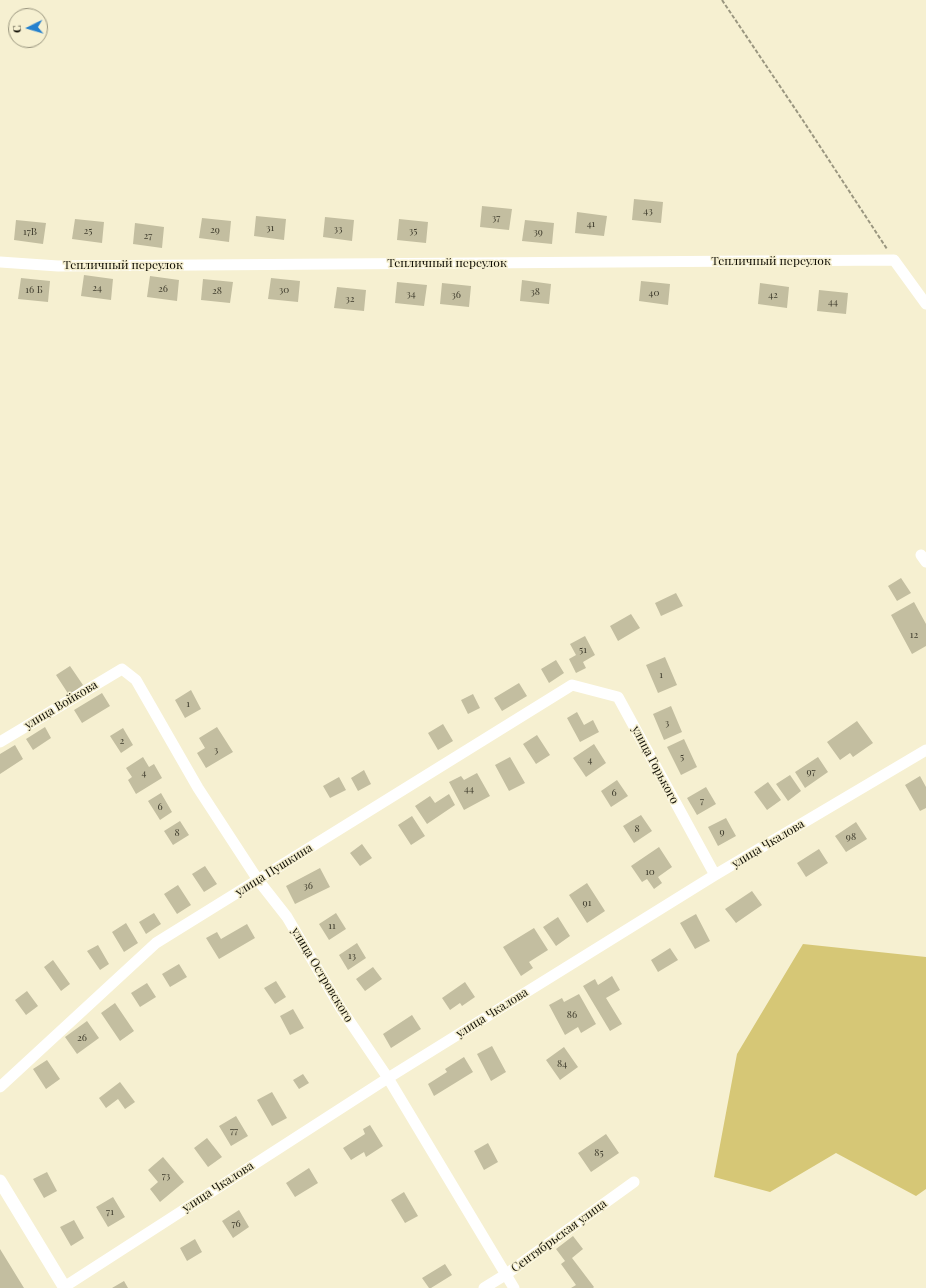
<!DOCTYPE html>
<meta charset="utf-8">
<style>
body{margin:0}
#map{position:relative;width:926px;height:1288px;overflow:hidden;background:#f6f0d1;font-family:"Playfair Display",serif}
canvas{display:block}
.north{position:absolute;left:8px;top:8px;width:40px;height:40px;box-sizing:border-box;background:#f6f0d1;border:1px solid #9a967f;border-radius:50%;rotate:265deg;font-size:11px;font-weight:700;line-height:16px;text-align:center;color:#110f05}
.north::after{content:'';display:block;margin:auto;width:14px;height:18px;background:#2681ce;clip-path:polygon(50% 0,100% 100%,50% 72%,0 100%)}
</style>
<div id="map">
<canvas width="926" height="1288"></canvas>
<div class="north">С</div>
</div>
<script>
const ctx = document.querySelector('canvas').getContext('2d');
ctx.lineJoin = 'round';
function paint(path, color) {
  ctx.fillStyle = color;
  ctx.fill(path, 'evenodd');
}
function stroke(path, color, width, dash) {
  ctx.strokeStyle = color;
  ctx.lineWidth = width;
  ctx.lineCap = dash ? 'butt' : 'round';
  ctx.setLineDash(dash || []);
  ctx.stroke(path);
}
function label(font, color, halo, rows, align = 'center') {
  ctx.font = font + ' "Playfair Display",serif';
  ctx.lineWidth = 3;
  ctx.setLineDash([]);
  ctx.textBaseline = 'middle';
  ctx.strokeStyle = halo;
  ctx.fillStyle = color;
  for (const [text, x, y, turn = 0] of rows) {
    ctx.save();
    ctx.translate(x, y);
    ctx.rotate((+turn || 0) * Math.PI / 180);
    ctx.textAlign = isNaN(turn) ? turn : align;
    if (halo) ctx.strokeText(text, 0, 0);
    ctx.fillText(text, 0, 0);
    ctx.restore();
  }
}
paint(new Path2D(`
 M 803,944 L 926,957 L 926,1189 L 916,1196 L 836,1153 L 770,1192 L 714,1177 L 737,1054 Z`), '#d6c776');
paint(new Path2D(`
 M 634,199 L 663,202 L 661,223 L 632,220 Z
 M 482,206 L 512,209 L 509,230 L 480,227 Z
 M 577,212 L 607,216 L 604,236 L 575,233 Z
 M 256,216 L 286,219 L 284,240 L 254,236 Z
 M 325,217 L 354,220 L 352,241 L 323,237 Z
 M 202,218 L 231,221 L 229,242 L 199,238 Z
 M 75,219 L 104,222 L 102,243 L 72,239 Z
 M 399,219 L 428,222 L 426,243 L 397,240 Z
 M 16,220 L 46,223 L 43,244 L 14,240 Z
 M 525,220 L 554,223 L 552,244 L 522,241 Z
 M 135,223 L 164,227 L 162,248 L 133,244 Z
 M 84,275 L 113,279 L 111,300 L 81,296 Z
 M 150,276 L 179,280 L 177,301 L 147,297 Z
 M 21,278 L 50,281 L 48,302 L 18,299 Z
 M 271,278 L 300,281 L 298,302 L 268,299 Z
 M 203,279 L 233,282 L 230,303 L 201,300 Z
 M 522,280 L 551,284 L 549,304 L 520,301 Z
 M 641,281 L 670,284 L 668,305 L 639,301 Z
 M 397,282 L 427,285 L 424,306 L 395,303 Z
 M 442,283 L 471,286 L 469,307 L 440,304 Z
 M 760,283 L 789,287 L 787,308 L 758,304 Z
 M 337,287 L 366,290 L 364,311 L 334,308 Z
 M 819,290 L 848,293 L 846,314 L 817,311 Z
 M 901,578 L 911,593 L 897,601 L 888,586 Z
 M 676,593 L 683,606 L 661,616 L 655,603 Z
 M 914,602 L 926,624 L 926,646 L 912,654 L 891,615 Z
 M 631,614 L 640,628 L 618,641 L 610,626 Z
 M 585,636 L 595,655 L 583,662 L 586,668 L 576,673 L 569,659 L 576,655 L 570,644 Z
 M 665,657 L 677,685 L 658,693 L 646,665 Z
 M 556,660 L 564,673 L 549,683 L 541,669 Z
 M 70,666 L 83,685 L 69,695 L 56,675 Z
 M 519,683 L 527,696 L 502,711 L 494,698 Z
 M 191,690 L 201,709 L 185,718 L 175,700 Z
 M 102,693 L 110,706 L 82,723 L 74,710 Z
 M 473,694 L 480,708 L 468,714 L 461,700 Z
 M 671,706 L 682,732 L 664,740 L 653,714 Z
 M 577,712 L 584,725 L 593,720 L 599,732 L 580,742 L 567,718 Z
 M 857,721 L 873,743 L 853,757 L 850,753 L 840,760 L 827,742 Z
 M 443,724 L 453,741 L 438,750 L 428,733 Z
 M 45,727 L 51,738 L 33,750 L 26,739 Z
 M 217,727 L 233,752 L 206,768 L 197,753 L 205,748 L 199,738 Z
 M 123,728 L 133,745 L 121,753 L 110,736 Z
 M 537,735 L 550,755 L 536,764 L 523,744 Z
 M 684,739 L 697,767 L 681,775 L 667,747 Z
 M 594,744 L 606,763 L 586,777 L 573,758 Z
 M 15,745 L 23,759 L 0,774 L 0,754 Z
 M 143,757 L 149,767 L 154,764 L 162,778 L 136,794 L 128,780 L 132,777 L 126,768 Z
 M 510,757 L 525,783 L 509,791 L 495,765 Z
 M 818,757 L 828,772 L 805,788 L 795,772 Z
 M 364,770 L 371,784 L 358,791 L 351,778 Z
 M 477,773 L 490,796 L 464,810 L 449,782 L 461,776 L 464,780 Z
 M 790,775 L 801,791 L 788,801 L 776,784 Z
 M 920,776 L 926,787 L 926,808 L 920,811 L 905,785 Z
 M 339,777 L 346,790 L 330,798 L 323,786 Z
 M 617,780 L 628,796 L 611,807 L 601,791 Z
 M 768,782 L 781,800 L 767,810 L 754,792 Z
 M 706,787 L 716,804 L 697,815 L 687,798 Z
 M 161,793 L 172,812 L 160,820 L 148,801 Z
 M 449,794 L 455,805 L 427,824 L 415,806 L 430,796 L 435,803 Z
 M 641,815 L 652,831 L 634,843 L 623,826 Z
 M 412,816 L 425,836 L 411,845 L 398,825 Z
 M 726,818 L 736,836 L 718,846 L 708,827 Z
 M 180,821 L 189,835 L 173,845 L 164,831 Z
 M 856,822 L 867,839 L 846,852 L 835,836 Z
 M 362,844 L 372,858 L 360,866 L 350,853 Z
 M 659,847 L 672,867 L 658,877 L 662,883 L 654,889 L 647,879 L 642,882 L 631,866 Z
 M 819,849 L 828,863 L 806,877 L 797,863 Z
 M 205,866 L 217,884 L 204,892 L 192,874 Z
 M 320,868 L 330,887 L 295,904 L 286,886 Z
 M 587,883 L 605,911 L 587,923 L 569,895 Z
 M 178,885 L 191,905 L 177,914 L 164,894 Z
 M 752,891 L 762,905 L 736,923 L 725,909 Z
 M 154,913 L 161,924 L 146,934 L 139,922 Z
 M 336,913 L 346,929 L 329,940 L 319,924 Z
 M 696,914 L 710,941 L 695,949 L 680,923 Z
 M 558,917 L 570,936 L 556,946 L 543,927 Z
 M 126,923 L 138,943 L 124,952 L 112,932 Z
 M 247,924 L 255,938 L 219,959 L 206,938 L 217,932 L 221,939 Z
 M 534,928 L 548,950 L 529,962 L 533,968 L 521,976 L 503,947 Z
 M 357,943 L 366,958 L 348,970 L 339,955 Z
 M 98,945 L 109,964 L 100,970 L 87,951 Z
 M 670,948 L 678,960 L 658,972 L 651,960 Z
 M 53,960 L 70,984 L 61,991 L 44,967 Z
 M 179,964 L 187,977 L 170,987 L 162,974 Z
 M 373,967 L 382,979 L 365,991 L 356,979 Z
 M 612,976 L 620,990 L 606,998 L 622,1024 L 610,1031 L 583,986 L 595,979 L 598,985 Z
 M 276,981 L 286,997 L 275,1004 L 264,988 Z
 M 465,982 L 475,997 L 462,1006 L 460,1003 L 450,1010 L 442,998 Z
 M 147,983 L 156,997 L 140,1007 L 131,993 Z
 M 27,991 L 38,1006 L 26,1015 L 15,1000 Z
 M 579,994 L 596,1024 L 581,1033 L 578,1027 L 565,1035 L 549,1005 L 562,998 L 564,1002 Z
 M 115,1003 L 134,1031 L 120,1041 L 101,1013 Z
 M 293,1009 L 304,1028 L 290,1035 L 280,1016 Z
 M 412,1015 L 421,1029 L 391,1048 L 383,1034 Z
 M 87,1021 L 99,1038 L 77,1054 L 65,1037 Z
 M 492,1046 L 506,1072 L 491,1081 L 477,1054 Z
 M 564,1047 L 578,1067 L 560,1080 L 546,1060 Z
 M 464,1057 L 473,1072 L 434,1096 L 428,1084 L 447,1072 L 445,1069 Z
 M 47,1060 L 60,1079 L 46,1089 L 33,1069 Z
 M 303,1074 L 309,1083 L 299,1089 L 293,1080 Z
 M 120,1082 L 135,1102 L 125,1109 L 118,1099 L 106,1108 L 99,1098 Z
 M 272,1092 L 287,1118 L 272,1126 L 257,1100 Z
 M 236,1116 L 248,1136 L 231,1146 L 219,1126 Z
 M 370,1125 L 383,1146 L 366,1157 L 364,1152 L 351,1160 L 343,1148 L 365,1134 L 363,1129 Z
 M 606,1134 L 619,1153 L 591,1172 L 578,1153 Z
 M 207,1138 L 222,1157 L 208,1167 L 194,1148 Z
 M 488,1143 L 498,1162 L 484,1170 L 474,1151 Z
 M 163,1157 L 184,1182 L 160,1202 L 150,1189 L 158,1182 L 148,1170 Z
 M 309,1168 L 318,1183 L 295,1197 L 286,1183 Z
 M 47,1172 L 57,1191 L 44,1198 L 33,1179 Z
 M 404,1192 L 418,1216 L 405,1223 L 391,1200 Z
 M 113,1197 L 125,1217 L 108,1227 L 96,1207 Z
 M 239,1210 L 249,1227 L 233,1238 L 222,1221 Z
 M 74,1220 L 84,1238 L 71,1246 L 60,1227 Z
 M 573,1236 L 583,1249 L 572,1258 L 594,1287 L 593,1288 L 571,1288 L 576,1285 L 561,1264 L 565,1261 L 556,1249 Z
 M 195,1239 L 202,1252 L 187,1261 L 180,1248 Z
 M 0,1249 L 24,1288 L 0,1288 Z
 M 445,1264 L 452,1275 L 431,1288 L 429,1288 L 422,1278 Z
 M 124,1281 L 128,1288 L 112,1288 Z`), '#c3bea0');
stroke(new Path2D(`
 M 722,0 L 804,122 L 887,249`), '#9b9780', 2, [4, 2]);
stroke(new Path2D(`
 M 0,262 L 58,266 L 894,260 L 926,304
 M 921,555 L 926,562
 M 0,742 L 122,669 L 136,680 L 198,788 L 258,880 L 287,917 L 340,1007 L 388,1078 L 514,1288
 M 0,1087 L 156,943 L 572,685 L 618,697 L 715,875
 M 64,1287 L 388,1078 L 715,875 L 926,750
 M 484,1288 L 505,1275 L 634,1182`), '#fff', 11);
stroke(new Path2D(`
 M 0,1181 L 65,1288`), '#fff', 13);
label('10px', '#3e3b2c', null, [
 ["43",648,211],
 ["37",496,218],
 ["41",591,224],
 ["31",270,228],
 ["33",338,229],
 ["29",215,230],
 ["25",88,231],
 ["35",413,231],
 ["17В",30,232],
 ["39",538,232],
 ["27",148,236],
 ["24",97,288],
 ["26",163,289],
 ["16 Б",34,290],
 ["30",284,290],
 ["28",217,291],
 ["38",535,292],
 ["40",654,293],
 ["34",411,294],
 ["36",456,295],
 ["42",773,295],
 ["32",350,299],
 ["44",833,302],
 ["12",914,635],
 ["51",583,650],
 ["1",661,675],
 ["1",188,704],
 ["3",667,723],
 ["2",122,741],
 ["3",216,750],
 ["5",682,757],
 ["4",590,760],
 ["97",811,772],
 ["4",144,773],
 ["44",469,789],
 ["6",614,793],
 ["7",702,801],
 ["6",160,807],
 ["8",637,829],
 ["9",722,832],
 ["8",177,833],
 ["98",851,837],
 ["10",650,872],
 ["36",308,886],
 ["91",587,903],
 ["11",332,926],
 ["13",352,956],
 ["86",572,1015],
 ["26",82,1038],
 ["84",562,1064],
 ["77",234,1131],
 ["85",599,1153],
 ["73",166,1176],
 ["71",110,1212],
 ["76",236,1224]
]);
label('12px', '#110f05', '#f6f0d1', [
 ["Тепличный переулок",771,261],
 ["Тепличный переулок",447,263],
 ["Тепличный переулок",123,265],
 ["улица Войкова",61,705,-31],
 ["улица Горького",655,765,62],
 ["улица Чкалова",768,844,-31],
 ["улица Пушкина",274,870,-32],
 ["улица Островского",322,975,59],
 ["улица Чкалова",492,1013,-32],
 ["улица Чкалова",218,1187,-33],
 ["Сентябрьская улица",559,1236,-36]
]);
</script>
